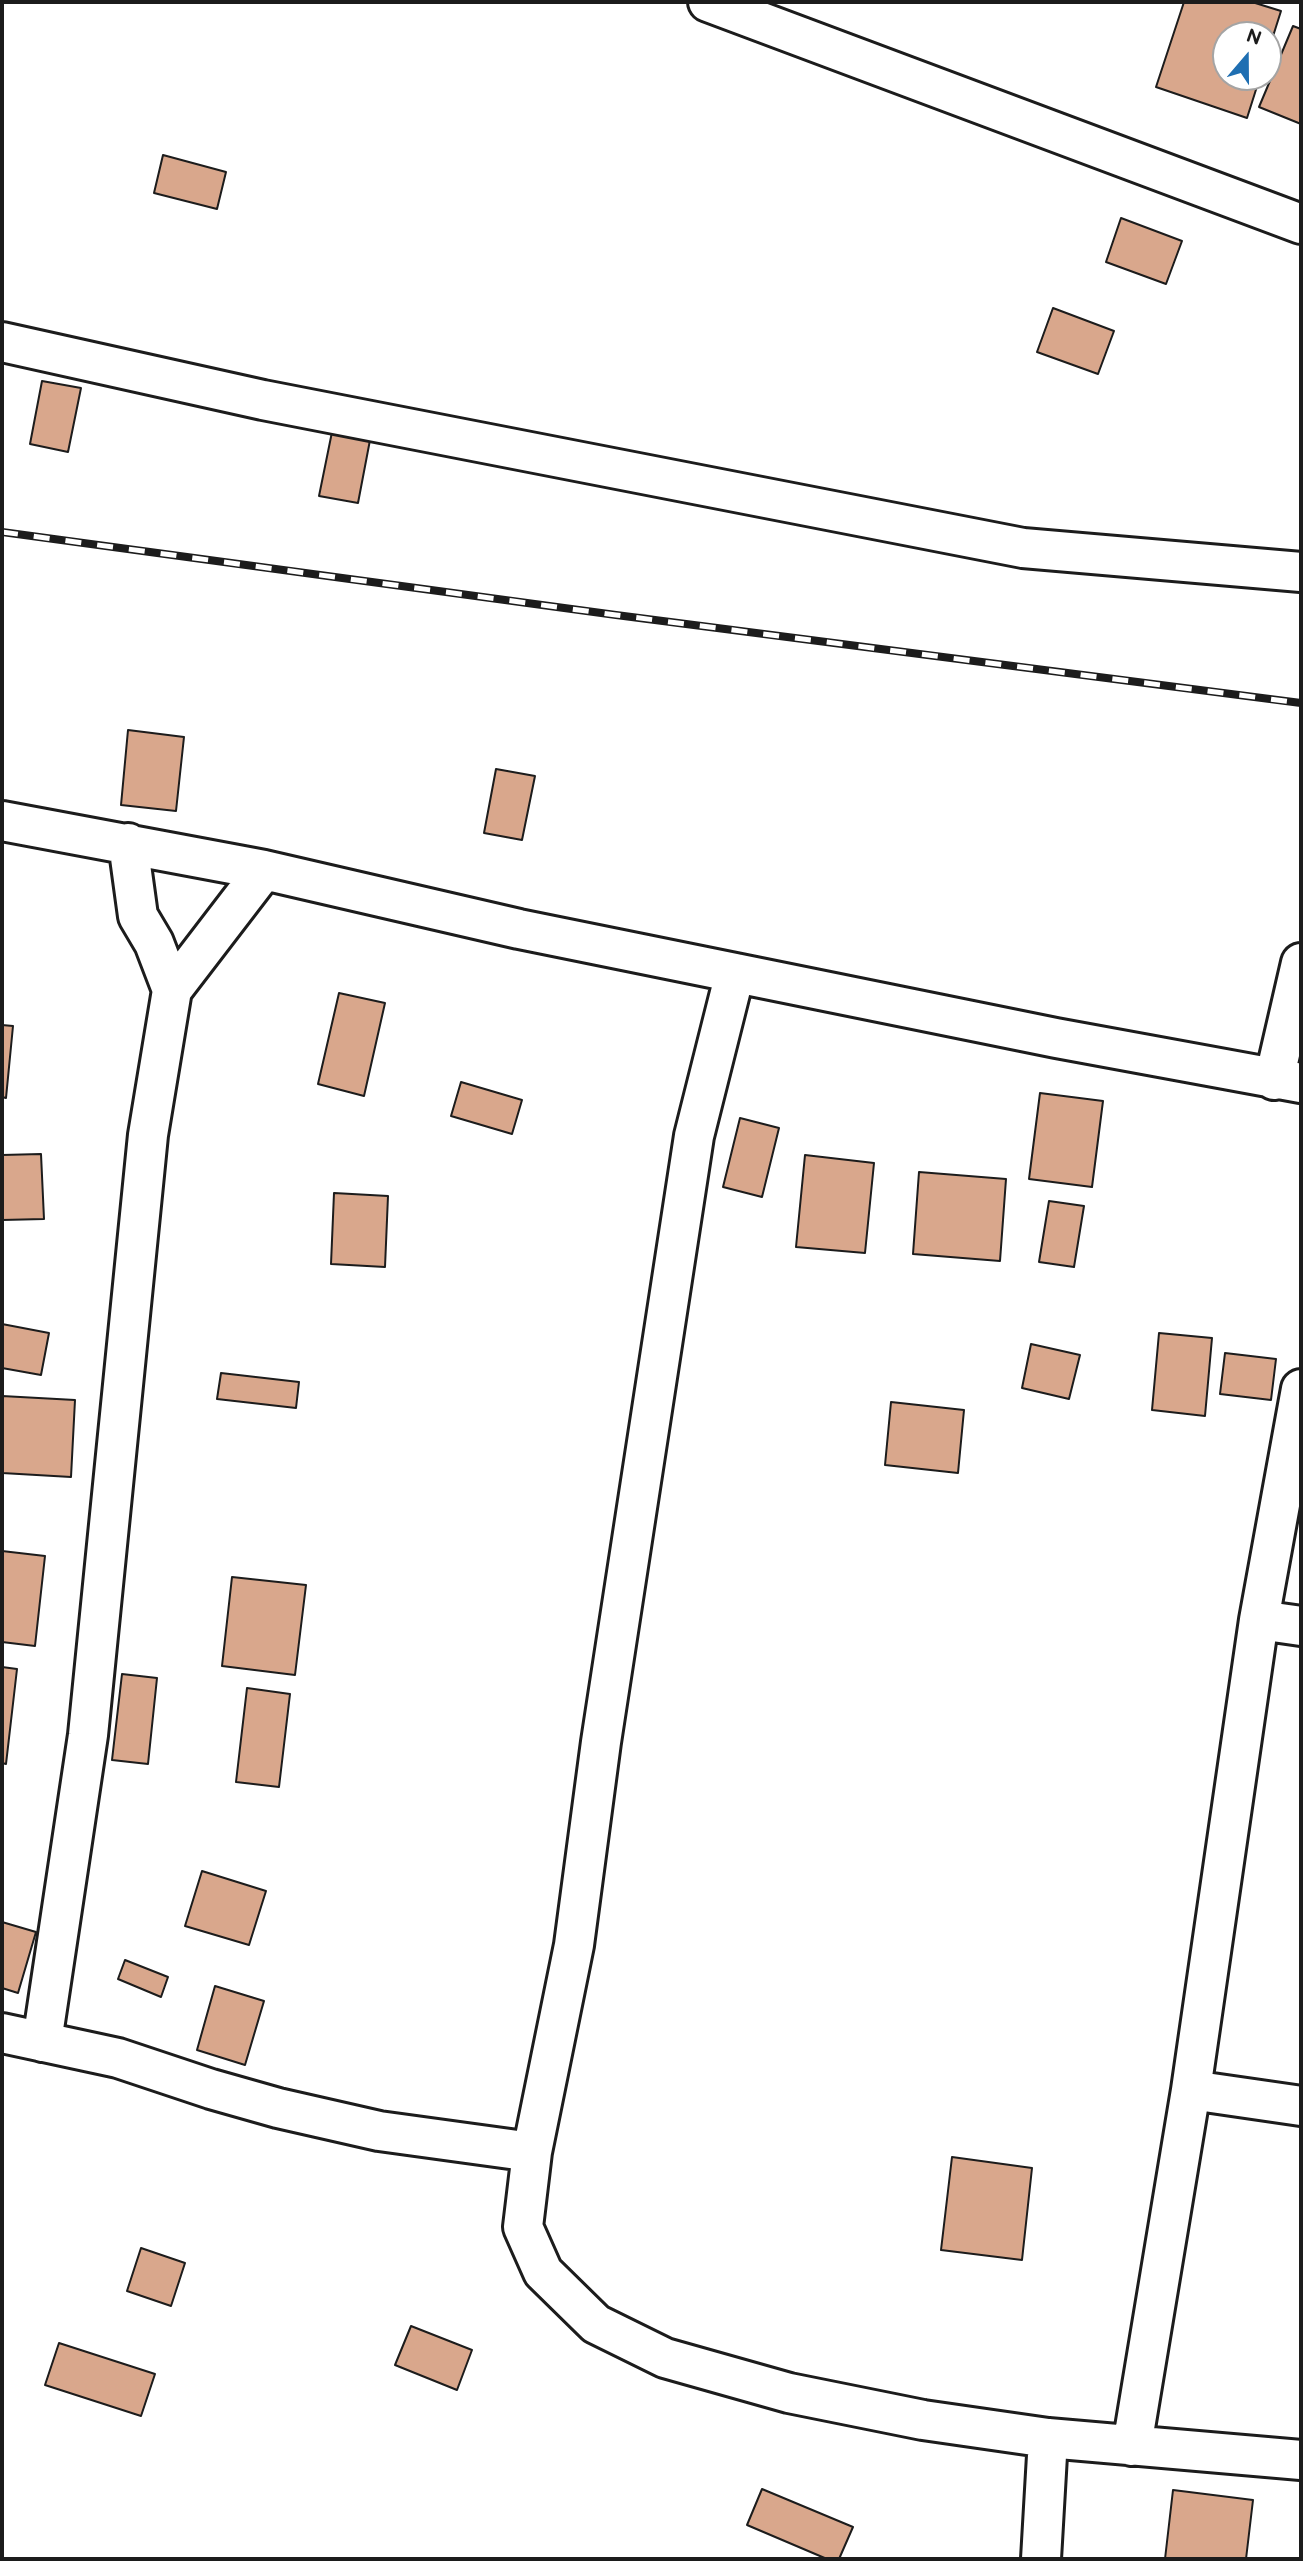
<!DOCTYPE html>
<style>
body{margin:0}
#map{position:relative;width:1303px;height:2561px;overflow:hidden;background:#fff;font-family:"Balsamiq Sans",sans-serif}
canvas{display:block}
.frame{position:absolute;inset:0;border:4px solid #1c1c1c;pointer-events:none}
.north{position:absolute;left:1212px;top:21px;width:70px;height:70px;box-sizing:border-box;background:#fff;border:2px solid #a4a4a4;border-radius:50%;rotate:20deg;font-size:19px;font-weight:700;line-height:28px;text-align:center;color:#1c1c1c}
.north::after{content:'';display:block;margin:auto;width:24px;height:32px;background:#1f6fb2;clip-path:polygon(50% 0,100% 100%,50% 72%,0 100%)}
</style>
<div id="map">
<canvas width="1303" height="2561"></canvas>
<div class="frame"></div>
<div class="north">N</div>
</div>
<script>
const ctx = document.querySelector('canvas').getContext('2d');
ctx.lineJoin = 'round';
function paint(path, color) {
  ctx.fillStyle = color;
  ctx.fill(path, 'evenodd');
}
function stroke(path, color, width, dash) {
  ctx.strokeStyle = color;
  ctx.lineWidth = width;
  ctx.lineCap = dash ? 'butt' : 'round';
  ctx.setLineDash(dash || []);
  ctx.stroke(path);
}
const building = new Path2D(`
 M 1184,2 L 1252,2 L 1281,11 L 1268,52 L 1268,35 L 1226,35 L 1226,77 L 1260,77 L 1247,118 L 1156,87 Z
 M 1293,26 L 1301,29 L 1301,124 L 1259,107 Z
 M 163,155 L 226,172 L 217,209 L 154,193 Z
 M 1121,218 L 1182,241 L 1166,284 L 1106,262 Z
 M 1053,308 L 1114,331 L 1098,374 L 1037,352 Z
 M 42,381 L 81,388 L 68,452 L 30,444 Z
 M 332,432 L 370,440 L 358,503 L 319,496 Z
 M 128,730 L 184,737 L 176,811 L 121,805 Z
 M 496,769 L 535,776 L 522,840 L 484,833 Z
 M 339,993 L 385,1003 L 364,1096 L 318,1084 Z
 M 2,1025 L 13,1026 L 6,1098 L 2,1097 Z
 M 461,1082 L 522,1100 L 512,1134 L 451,1116 Z
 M 1040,1093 L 1103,1101 L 1092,1187 L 1029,1179 Z
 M 740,1118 L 779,1128 L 762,1197 L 723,1187 Z
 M 41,1154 L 44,1219 L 2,1220 L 2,1155 Z
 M 805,1155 L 874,1163 L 865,1253 L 796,1247 Z
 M 919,1172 L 1006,1179 L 1000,1261 L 913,1254 Z
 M 334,1193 L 388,1196 L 385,1267 L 331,1264 Z
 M 1049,1201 L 1084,1206 L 1074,1267 L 1039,1262 Z
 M 2,1324 L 49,1333 L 41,1375 L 2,1368 Z
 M 1159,1333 L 1212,1338 L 1205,1416 L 1152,1410 Z
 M 1031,1344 L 1080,1355 L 1069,1399 L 1022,1388 Z
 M 1225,1353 L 1276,1359 L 1271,1400 L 1220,1394 Z
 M 221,1373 L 299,1382 L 296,1408 L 217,1399 Z
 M 2,1396 L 75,1400 L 71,1477 L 2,1473 Z
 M 891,1402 L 964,1410 L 958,1473 L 885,1465 Z
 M 2,1551 L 45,1556 L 35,1646 L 2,1642 Z
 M 232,1577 L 306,1585 L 295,1675 L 222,1666 Z
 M 2,1667 L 17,1669 L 6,1764 L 2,1763 Z
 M 122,1674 L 157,1678 L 148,1764 L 112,1760 Z
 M 247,1688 L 290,1694 L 279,1787 L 236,1782 Z
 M 202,1871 L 266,1891 L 249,1945 L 185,1926 Z
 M 2,1922 L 36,1932 L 18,1993 L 2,1988 Z
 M 125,1960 L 168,1977 L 161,1997 L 118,1979 Z
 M 215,1986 L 264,2001 L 245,2065 L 197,2050 Z
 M 952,2157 L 1032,2168 L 1022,2260 L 941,2250 Z
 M 141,2248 L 185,2263 L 171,2306 L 127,2291 Z
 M 411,2326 L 472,2350 L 457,2390 L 395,2365 Z
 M 59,2343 L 155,2374 L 141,2416 L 45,2385 Z
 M 762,2489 L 853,2527 L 839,2559 L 827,2559 L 747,2525 Z
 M 1173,2490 L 1253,2500 L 1246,2559 L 1165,2559 Z`);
paint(building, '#d9a78c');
stroke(building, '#1c1c1c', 2);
const minor = new Path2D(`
 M 708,2 L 1301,224
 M 2,342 L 263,400 L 1023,548 L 1301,572
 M 2,821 L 264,870 L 519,929 L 1056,1038 L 1301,1083
 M 128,843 L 138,916 L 154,943 L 172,990
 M 735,973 L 694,1136 L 601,1742 L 574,1945 L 532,2152 L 523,2227 L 543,2272 L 596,2324 L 665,2358 L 789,2393 L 923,2420 L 1048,2438 L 1301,2460
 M 1274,1080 L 1301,963
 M 1259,1620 L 1301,1626
 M 2,2033 L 118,2058 L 211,2089 L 278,2108 L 379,2131 L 532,2152
 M 42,2042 L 88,1735 L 148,1135 L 172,990 L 264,870
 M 1191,2090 L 1301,2106
 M 1132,2446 L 1191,2090 L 1259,1620 L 1301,1389
 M 1041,2559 L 1048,2438`);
stroke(minor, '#1c1c1c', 44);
stroke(minor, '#fff', 38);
const rail = new Path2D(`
 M 2,532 L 616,615 L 1301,703`);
stroke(rail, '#1c1c1c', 8);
stroke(rail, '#fff', 5, [16]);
</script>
